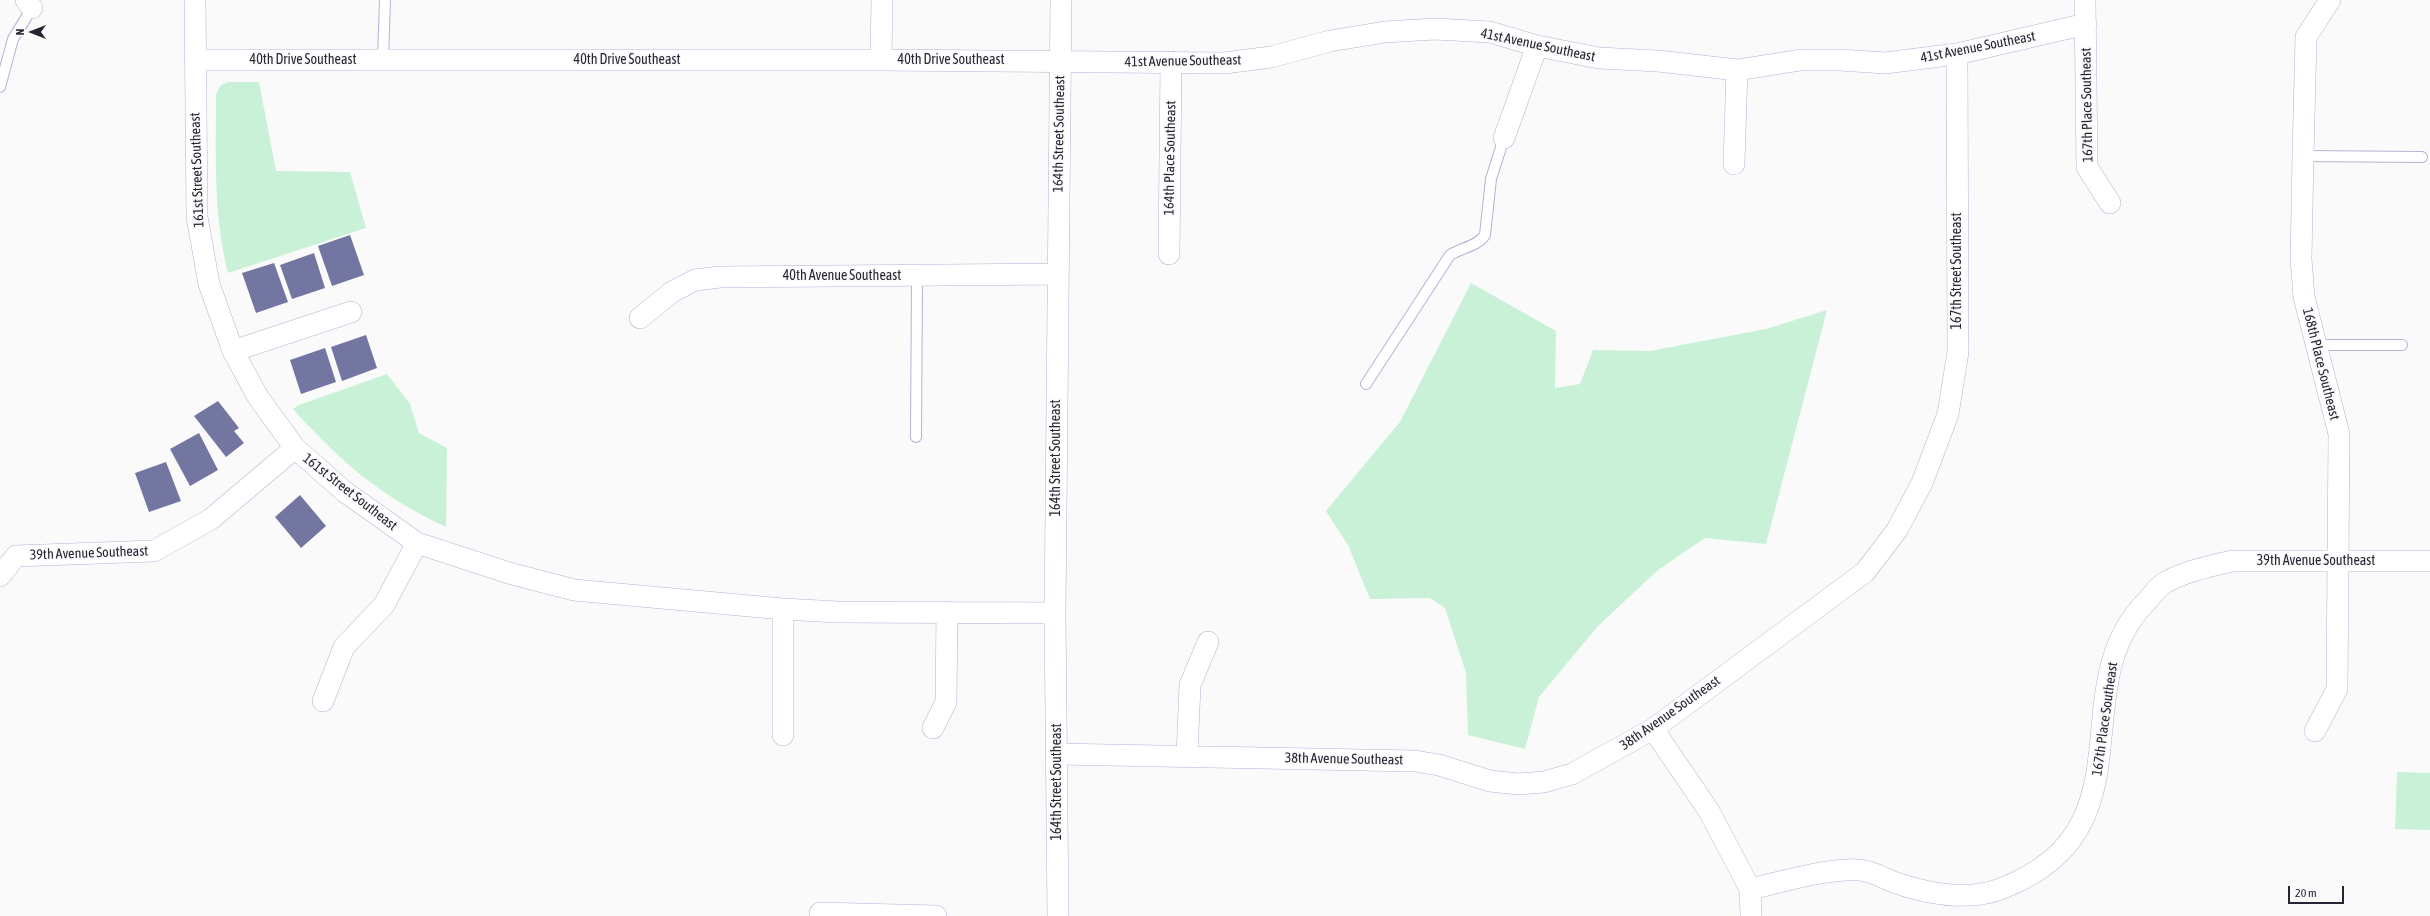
<!DOCTYPE html>
<style>
body{margin:0}
#map{position:relative;width:2430px;height:916px;overflow:hidden;background:#fafafa;font-family:"Asap Condensed",sans-serif}
canvas{display:block}
.north{position:absolute;left:12px;top:12px;width:40px;height:40px;-webkit-text-stroke:3px #fafafa;paint-order:stroke;rotate:270deg;font-size:11px;font-weight:700;line-height:16px;text-align:center;color:#242632}
.north::after{content:'';display:block;margin:auto;width:14px;height:18px;background:#242632;clip-path:polygon(50% 0,100% 100%,50% 72%,0 100%)}
.scale{position:absolute;left:2288px;top:886px;width:56px;height:18px;box-sizing:border-box;border:2px solid #242632;border-top:0;padding-left:5px;font-size:12px;line-height:14px;white-space:nowrap;color:#242632;-webkit-text-stroke:3px #fafafa;paint-order:stroke}
</style>
<div id="map">
<canvas width="2430" height="916"></canvas>
<div class="north">N</div>
<div class="scale">20 m</div>
</div>
<script>
const ctx = document.querySelector('canvas').getContext('2d');
ctx.lineJoin = 'round';
function paint(path, color) {
  ctx.fillStyle = color;
  ctx.fill(path, 'evenodd');
}
function stroke(path, color, width, dash) {
  ctx.strokeStyle = color;
  ctx.lineWidth = width;
  ctx.lineCap = dash ? 'butt' : 'round';
  ctx.setLineDash(dash || []);
  ctx.stroke(path);
}
function label(font, color, halo, rows, align = 'center') {
  ctx.font = font + ' "Asap Condensed",sans-serif';
  ctx.lineWidth = 3.5;
  ctx.setLineDash([]);
  ctx.textBaseline = 'middle';
  ctx.strokeStyle = halo;
  ctx.fillStyle = color;
  for (const [text, x, y, turn = 0] of rows) {
    ctx.save();
    ctx.translate(x, y);
    ctx.rotate((+turn || 0) * Math.PI / 180);
    ctx.textAlign = isNaN(turn) ? turn : align;
    if (halo) ctx.strokeText(text, 0, 0);
    ctx.fillText(text, 0, 0);
    ctx.restore();
  }
}
paint(new Path2D(`
 M 229,82 L 259,82 L 276,171 L 350,172 L 366,228 L 228,273 C 213,214 216,155 216,94 L 221,85 Z
 M 1471,283 L 1556,331 L 1555,388 L 1580,384 L 1593,350 L 1650,351 L 1766,329 L 1827,310 L 1766,544 L 1705,538 L 1658,570 L 1598,626 L 1539,697 L 1525,749 L 1468,735 L 1466,673 L 1445,608 L 1430,598 L 1370,599 L 1348,545 L 1326,511 L 1400,422 Z
 M 387,374 L 410,404 L 419,433 L 447,448 L 446,527 C 380,496 342,463 293,409 L 299,405 Z
 M 2397,772 L 2430,773 L 2430,830 L 2395,829 Z`), '#c8f1d8');
paint(new Path2D(`
 M 350,235 L 364,275 L 332,286 L 318,246 Z
 M 314,253 L 325,288 L 292,299 L 280,265 Z
 M 274,263 L 288,302 L 256,313 L 242,273 Z
 M 366,335 L 377,368 L 342,381 L 331,347 Z
 M 325,348 L 336,382 L 301,394 L 290,360 Z
 M 218,401 L 239,428 L 234,431 L 244,443 L 226,457 L 194,416 Z
 M 199,433 L 218,470 L 190,486 L 170,449 Z
 M 166,462 L 181,501 L 149,512 L 135,473 Z
 M 300,495 L 326,526 L 301,548 L 275,517 Z`), '#7376a1');
const service = new Path2D(`
 M 383,59 L 385,0
 M 0,87 L 13,39 L 32,8
 M 2303,156 L 2422,157
 M 2316,345 L 2402,345
 M 1366,384 L 1450,255 C 1461,248 1478,246 1485,235 L 1491,179 L 1504,138
 M 916,437 L 917,275`);
const minor = new Path2D(`
 M 26,0 L 32,8
 M 195,0 L 197,217 L 209,284 L 233,351 L 258,397 L 295,448 L 345,492 L 417,543 L 509,573 L 574,590 L 783,609 L 838,612 L 1055,613
 M 2085,0 L 2087,167 L 2110,203
 M 195,60 L 881,60 L 1224,63 L 1271,57 L 1330,41 L 1385,32 L 1435,29 L 1490,32 L 1537,46 L 1599,58 L 1658,61 L 1737,70 L 1801,60 L 1840,60 L 1885,63 L 1957,54 L 2086,24
 M 881,60 L 882,0
 M 1504,138 L 1537,46
 M 1734,164 L 1737,70
 M 1169,254 L 1171,62
 M 640,318 L 672,292 L 695,280 L 720,277 L 1057,274
 M 233,351 L 351,312
 M 0,576 L 16,556 L 154,551 L 211,519 L 295,448
 M 783,609 L 783,735
 M 323,701 L 344,647 L 384,605 L 417,543
 M 933,728 L 946,702 L 947,612
 M 1653,729 L 1709,811 L 1750,889 L 1751,916
 M 2315,731 L 2337,689 L 2339,434 L 2304,297 L 2301,259 L 2303,156 L 2306,37 L 2330,0
 M 1057,754 L 1415,761 L 1439,765 L 1490,781 L 1519,784 L 1544,782 L 1572,774 L 1653,729 L 1865,572 L 1897,530 L 1922,483 L 1948,414 L 1958,352 L 1957,54
 M 1187,755 L 1190,685 L 1208,642
 M 1750,889 C 1782,882 1827,868 1860,870 C 1872,871 1886,879 1896,883 C 1929,894 1969,902 2003,888 C 2154,829 2061,688 2146,602 C 2152,596 2158,586 2166,582 C 2186,571 2210,566 2232,561 L 2430,561
 M 820,913 L 936,916
 M 1058,916 L 1055,613 L 1061,0`);
stroke(service, '#b1b4d4', 12);
stroke(minor, '#b1b4d4', 22);
stroke(service, '#fff', 10);
stroke(minor, '#fff', 21);
label('14px', '#242632', '#fafafa', [
 ["41st Avenue Southeast",1538,45,12],
 ["41st Avenue Southeast",1978,47,-11],
 ["40th Drive Southeast",303,60],
 ["40th Drive Southeast",627,60],
 ["40th Drive Southeast",951,60],
 ["41st Avenue Southeast",1183,61,-1],
 ["167th Place Southeast",2087,105,-91],
 ["164th Street Southeast",1059,134,-89],
 ["164th Place Southeast",1170,158,-89],
 ["161st Street Southeast",197,170,-92],
 ["167th Street Southeast",1957,271,-90],
 ["40th Avenue Southeast",842,276],
 ["168th Place Southeast",2321,364,76],
 ["164th Street Southeast",1056,458,-90],
 ["161st Street Southeast",350,492,38],
 ["39th Avenue Southeast",89,553,-2],
 ["39th Avenue Southeast",2316,561],
 ["38th Avenue Southeast",1670,713,-35],
 ["167th Place Southeast",2105,719,-82],
 ["38th Avenue Southeast",1344,759,1],
 ["164th Street Southeast",1057,782,-90]
]);
</script>
